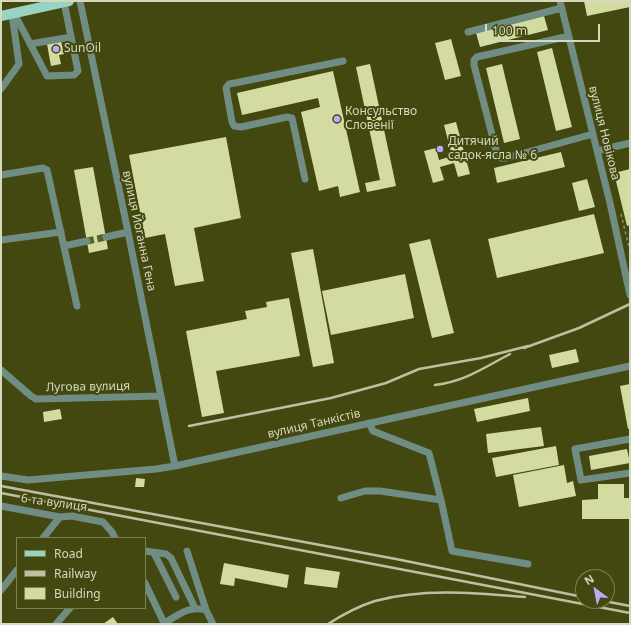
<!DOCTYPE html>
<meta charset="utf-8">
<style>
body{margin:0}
#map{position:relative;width:631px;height:625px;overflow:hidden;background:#434810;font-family:"Noto Sans",sans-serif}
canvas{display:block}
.frame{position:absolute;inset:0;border:2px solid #d5d9bd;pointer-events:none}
.legend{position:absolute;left:16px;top:537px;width:130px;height:72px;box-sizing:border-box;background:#434810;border:1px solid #7d8255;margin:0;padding:5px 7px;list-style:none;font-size:12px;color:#d5d9bd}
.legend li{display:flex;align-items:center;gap:8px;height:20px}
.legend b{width:20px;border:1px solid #7d8255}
.north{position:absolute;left:575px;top:569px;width:40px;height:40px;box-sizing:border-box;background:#434810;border:1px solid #7d8255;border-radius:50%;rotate:328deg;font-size:11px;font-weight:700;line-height:16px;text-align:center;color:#d5d9bd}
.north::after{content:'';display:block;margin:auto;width:14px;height:18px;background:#bcaaf6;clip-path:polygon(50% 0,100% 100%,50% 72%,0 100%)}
.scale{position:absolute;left:485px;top:24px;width:115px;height:18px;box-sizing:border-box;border:2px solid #d5d9bd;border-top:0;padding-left:5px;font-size:12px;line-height:14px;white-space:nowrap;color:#d5d9bd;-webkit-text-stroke:3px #434810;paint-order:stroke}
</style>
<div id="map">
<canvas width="631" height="625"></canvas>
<div class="frame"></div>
<ul class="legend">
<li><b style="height:5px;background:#99d4c3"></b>Road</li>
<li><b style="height:5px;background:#bcc0a0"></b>Railway</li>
<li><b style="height:11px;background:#d3dba1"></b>Building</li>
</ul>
<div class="north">N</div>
<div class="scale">100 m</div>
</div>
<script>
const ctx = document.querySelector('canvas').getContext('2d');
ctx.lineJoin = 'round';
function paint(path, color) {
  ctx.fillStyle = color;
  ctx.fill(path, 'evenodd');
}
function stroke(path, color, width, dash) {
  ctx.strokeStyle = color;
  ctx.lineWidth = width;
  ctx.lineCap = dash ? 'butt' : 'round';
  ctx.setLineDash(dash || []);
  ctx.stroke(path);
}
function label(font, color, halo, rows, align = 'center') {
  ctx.font = font + ' "Noto Sans",sans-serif';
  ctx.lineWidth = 4;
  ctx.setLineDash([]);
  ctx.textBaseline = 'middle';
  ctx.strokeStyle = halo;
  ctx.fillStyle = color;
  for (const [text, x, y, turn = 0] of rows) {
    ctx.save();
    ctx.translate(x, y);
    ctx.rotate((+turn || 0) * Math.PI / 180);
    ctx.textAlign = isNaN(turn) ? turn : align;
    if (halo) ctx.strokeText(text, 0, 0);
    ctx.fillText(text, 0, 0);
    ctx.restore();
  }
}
paint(new Path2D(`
 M 584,1 L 630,1 L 630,7 L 587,16 Z
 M 544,16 L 548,30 L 480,47 L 476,33 Z
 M 451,39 L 461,76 L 445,80 L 435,43 Z
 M 61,41 L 64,54 L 59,55 L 61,64 L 51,66 L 47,44 Z
 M 552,48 L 572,127 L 556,131 L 537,52 Z
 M 370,64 L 396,186 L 367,192 L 365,183 L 380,180 L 356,67 Z
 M 502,64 L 520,139 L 504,143 L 486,68 Z
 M 333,71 L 360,192 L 340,197 L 338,186 L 319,191 L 301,112 L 320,107 L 318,98 L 242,115 L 237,93 Z
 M 456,122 L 470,174 L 458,177 L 454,163 L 440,167 L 444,180 L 433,183 L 424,151 L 436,148 L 439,160 L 452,156 L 444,125 Z
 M 226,137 L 241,218 L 194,228 L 204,281 L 175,286 L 165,234 L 145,238 L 129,155 Z
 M 561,152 L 565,167 L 497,183 L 494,168 Z
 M 93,167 L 108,249 L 89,253 L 74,170 Z
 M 630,169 L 630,225 L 627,226 L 614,173 Z
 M 587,179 L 595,207 L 579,211 L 572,183 Z
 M 594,214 L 604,253 L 497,278 L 488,239 Z
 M 430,239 L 454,333 L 432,338 L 409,244 Z
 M 313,249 L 334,363 L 313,367 L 291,253 Z
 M 405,274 L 414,318 L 331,335 L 322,291 Z
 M 289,298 L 300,356 L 216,371 L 224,413 L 202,417 L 186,331 L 247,319 L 245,311 L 267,307 L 266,302 Z
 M 576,349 L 579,362 L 552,368 L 549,355 Z
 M 630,384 L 630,428 L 628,429 L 620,386 Z
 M 528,398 L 530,411 L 477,422 L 474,409 Z
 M 60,409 L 62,419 L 44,422 L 43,412 Z
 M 541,427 L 544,446 L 488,453 L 486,434 Z
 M 556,446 L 559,465 L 496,477 L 492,458 Z
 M 627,449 L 630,463 L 591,470 L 589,456 Z
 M 564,465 L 567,483 L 573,481 L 576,496 L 519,507 L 513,475 Z
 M 136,478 L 145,479 L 144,487 L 135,487 Z
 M 598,484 L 624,484 L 624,498 L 630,498 L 630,519 L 582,519 L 582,500 L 598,499 Z
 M 224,563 L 289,575 L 287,588 L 235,578 L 234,586 L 220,584 Z
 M 306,567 L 340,572 L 337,588 L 304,584 Z
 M 113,617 L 118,624 L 103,624 Z`), '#d3dba1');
stroke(new Path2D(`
 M 87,241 L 106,237`), '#595e2a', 7, [7, 3.5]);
stroke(new Path2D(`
 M 621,214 L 630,251`), '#8e9369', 1.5, [3, 3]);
stroke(new Path2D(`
 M 80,1 L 128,232 L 175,466
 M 560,1 L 610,203 L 630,295
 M 14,13 L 47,76 L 74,75 L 78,71 L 64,2
 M 468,32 L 562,8
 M 569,36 L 477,57 L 474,60 L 474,65 L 497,154 L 500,158 L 506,158 L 593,134
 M 30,44 L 71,37
 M 1,89 L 19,64 L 12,14
 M 597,151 L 630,143
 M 1,175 L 43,168 L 47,170 L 77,306
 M 305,179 L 292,118 L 287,117 L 241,127 L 234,126 L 232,122 L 226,88 L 229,84 L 235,83 L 343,61
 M 106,237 L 128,232
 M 1,240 L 61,232
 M 64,246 L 87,241
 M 1,370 L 31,396 L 36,399 L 161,396
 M 369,423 L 373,431 L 429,453 L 441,500 L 452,551 L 528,564
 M 630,439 L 575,449 L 581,480 L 630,473
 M 1,476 L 28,480 L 156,469 L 175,466 L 630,366
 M 341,498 L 365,491 L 380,491 L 441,500
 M 1,506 L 60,517 L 72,516 L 103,522 L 112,532 L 115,538
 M 43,538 L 60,517
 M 145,551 L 166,554 L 171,558 L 195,608
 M 187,551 L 206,610
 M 154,553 L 176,597
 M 145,583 L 164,623
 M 1,590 L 17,570
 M 56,624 L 70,608
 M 163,624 C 178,615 189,605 206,610 L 213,624`), '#708d84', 7);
stroke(new Path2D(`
 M 1,16 L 69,1`), '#99d4c3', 10);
stroke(new Path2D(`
 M 524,348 L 579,328 L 630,304
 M 435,385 C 466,381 483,368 510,354
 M 189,426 L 331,398 L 386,383 L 419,369 L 481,358 L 528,346
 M 1,486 L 396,559 L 583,597
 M 1,493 L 630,613
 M 604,601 L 630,606
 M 328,624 C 342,615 359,606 375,601 C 424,588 475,593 525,597`), '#bcc0a0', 2.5);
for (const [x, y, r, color] of [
 [56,49,4,"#bcaaf6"],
 [337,119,4,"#bcaaf6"],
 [440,149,4,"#bcaaf6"]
]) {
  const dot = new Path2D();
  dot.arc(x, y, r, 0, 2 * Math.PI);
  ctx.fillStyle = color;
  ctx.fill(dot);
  stroke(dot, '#434810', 1.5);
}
label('12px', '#d5d9bd', '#434810', [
 ["SunOil",64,49],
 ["Консульство",345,112],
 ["Словенії",345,126],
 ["Дитячий",448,142],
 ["садок-ясла № 6",448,156]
], 'left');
label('12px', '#d5d9bd', '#434810', [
 ["вулиця Новікова",604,133,76],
 ["вулиця Йоганна Гена",139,231,78],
 ["Лугова вулиця",88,387,-1],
 ["вулиця Танкістів",314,424,-13],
 ["6-та вулиця",54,503,8]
]);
</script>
